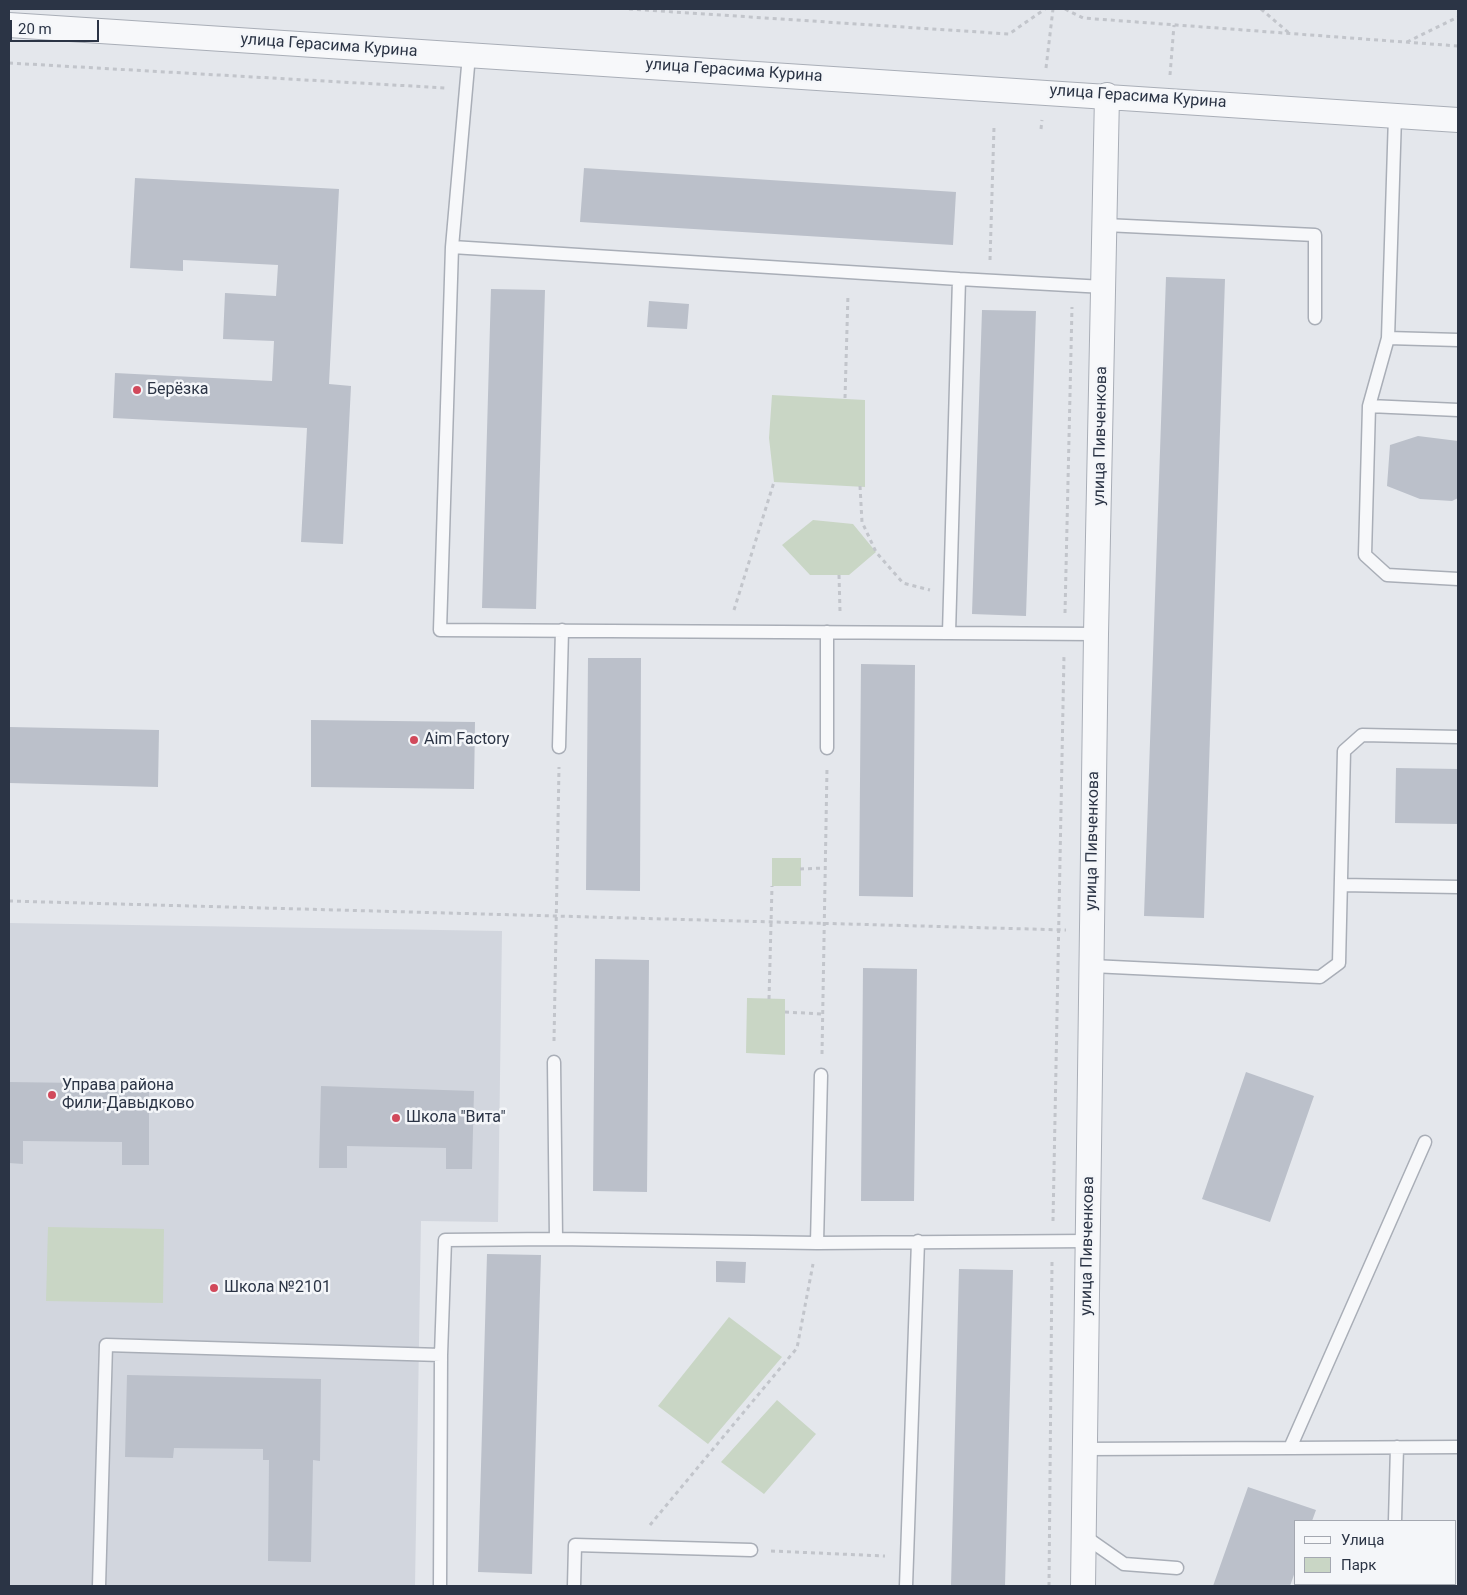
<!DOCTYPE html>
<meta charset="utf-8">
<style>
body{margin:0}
#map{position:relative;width:1467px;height:1595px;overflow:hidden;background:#e4e7ec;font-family:Roboto,sans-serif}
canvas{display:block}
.frame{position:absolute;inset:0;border:10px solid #2b3445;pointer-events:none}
.legend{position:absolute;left:1294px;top:1520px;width:162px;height:65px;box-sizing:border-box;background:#f4f6f9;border:1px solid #a4a8b1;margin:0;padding:6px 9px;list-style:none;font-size:15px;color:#2b3445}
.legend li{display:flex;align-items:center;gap:10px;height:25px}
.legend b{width:25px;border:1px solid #a4a8b1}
.scale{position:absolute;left:10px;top:20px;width:89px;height:22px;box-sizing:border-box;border:2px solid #2b3445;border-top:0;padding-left:6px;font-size:15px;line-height:18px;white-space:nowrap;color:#2b3445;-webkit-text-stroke:4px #f4f6f9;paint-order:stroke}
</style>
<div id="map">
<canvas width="1467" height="1595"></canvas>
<div class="frame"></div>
<ul class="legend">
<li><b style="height:6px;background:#f7f8fa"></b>Улица</li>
<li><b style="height:14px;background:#c9d6c5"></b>Парк</li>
</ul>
<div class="scale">20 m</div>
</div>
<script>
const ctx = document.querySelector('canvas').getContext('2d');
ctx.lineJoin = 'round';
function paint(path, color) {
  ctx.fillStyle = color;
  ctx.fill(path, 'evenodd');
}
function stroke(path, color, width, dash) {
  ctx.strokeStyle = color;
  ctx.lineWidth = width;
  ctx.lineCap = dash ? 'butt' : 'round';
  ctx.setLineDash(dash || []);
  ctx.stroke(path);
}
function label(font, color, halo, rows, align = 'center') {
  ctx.font = font + ' Roboto,sans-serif';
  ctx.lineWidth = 5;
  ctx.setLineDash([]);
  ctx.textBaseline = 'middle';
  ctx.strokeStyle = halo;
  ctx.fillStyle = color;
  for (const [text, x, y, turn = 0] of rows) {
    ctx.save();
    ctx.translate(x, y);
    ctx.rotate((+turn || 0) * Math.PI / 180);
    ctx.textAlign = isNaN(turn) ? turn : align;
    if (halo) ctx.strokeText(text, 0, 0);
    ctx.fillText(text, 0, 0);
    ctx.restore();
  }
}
paint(new Path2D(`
 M 9,923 L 502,931 L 498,1222 L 421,1221 L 415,1586 L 9,1586 Z`), '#d2d6de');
paint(new Path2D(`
 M 772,395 L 865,400 L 865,487 L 774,482 L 769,438 Z
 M 813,520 L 853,524 L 876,552 L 849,575 L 810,575 L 782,545 Z
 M 772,858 L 801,858 L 801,886 L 772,886 Z
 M 747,998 L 785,999 L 785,1055 L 746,1053 Z
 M 48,1227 L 164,1229 L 163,1303 L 46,1301 Z
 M 729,1317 L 782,1357 L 708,1444 L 658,1406 Z
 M 777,1400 L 816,1434 L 764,1494 L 721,1462 Z`), '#c9d6c5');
paint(new Path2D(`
 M 584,168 L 956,192 L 953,245 L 580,222 Z
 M 135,178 L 339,189 L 329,384 L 351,386 L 343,544 L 301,542 L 307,428 L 113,418 L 115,373 L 272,381 L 274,341 L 223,339 L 225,293 L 276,296 L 278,265 L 183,260 L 183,271 L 130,268 Z
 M 1166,277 L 1225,279 L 1204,918 L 1144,916 Z
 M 491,289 L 545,290 L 536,609 L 482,608 Z
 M 649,301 L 689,304 L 687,329 L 647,327 Z
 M 982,310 L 1036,311 L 1026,616 L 972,614 Z
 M 1418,436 L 1458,441 L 1458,498 L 1452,501 L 1420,499 L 1387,486 L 1390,445 Z
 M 588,658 L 641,658 L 640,891 L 586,890 Z
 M 861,664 L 915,665 L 913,897 L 859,896 Z
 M 311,720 L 475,722 L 474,789 L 311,787 Z
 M 9,727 L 159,730 L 158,787 L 9,783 Z
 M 1396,768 L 1458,769 L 1458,824 L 1395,823 Z
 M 595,959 L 649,960 L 647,1192 L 593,1191 Z
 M 863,968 L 917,969 L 914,1201 L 861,1201 Z
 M 1246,1072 L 1314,1096 L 1270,1222 L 1202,1199 Z
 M 9,1082 L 149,1084 L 149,1165 L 122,1165 L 122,1142 L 23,1141 L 23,1164 L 9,1163 Z
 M 321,1086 L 474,1091 L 472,1169 L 446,1169 L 446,1148 L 347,1146 L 347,1168 L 319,1168 Z
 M 487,1254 L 541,1255 L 532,1574 L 478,1572 Z
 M 716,1261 L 746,1262 L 745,1283 L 716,1282 Z
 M 959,1269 L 1013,1270 L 1005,1586 L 951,1586 Z
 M 127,1375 L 321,1379 L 320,1461 L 313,1460 L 311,1562 L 268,1561 L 269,1460 L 263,1460 L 263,1449 L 174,1448 L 173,1458 L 125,1457 Z
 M 1248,1487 L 1316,1510 L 1312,1521 L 1296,1521 L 1296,1569 L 1290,1586 L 1213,1586 Z`), '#bbc0ca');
const lane = new Path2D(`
 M 469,55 L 452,247 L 440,630 L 949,633
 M 1395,116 L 1388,338 L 1369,406 L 1365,555 L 1387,575 L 1458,579
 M 1105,225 L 1315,235 L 1315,318
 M 452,247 L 959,279
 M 1388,338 L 1458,340
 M 1369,406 L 1458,410
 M 827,632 L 827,748
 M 1096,634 L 949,633 L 959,279 L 1104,287
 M 559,747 L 562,630
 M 1341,885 L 1458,887
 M 1092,966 L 1320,977 L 1339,963 L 1344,751 L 1362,735 L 1458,737
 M 554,1062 L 556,1239
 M 817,1243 L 821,1075
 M 1290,1448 L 1458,1447
 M 1085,1449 L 1290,1448 L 1425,1142
 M 1395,1521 L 1397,1447
 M 1084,1536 L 1124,1564 L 1177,1568
 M 99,1586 L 106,1345 L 441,1355
 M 440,1586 L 441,1355 L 445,1240 L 556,1239 L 817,1243 L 1088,1241
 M 574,1586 L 575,1545 L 751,1550
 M 906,1586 L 918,1241`);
const street = new Path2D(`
 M 9,25 L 1458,120
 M 1083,1586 L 1096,634 L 1107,95`);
stroke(lane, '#a9aeb7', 15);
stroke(street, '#a9aeb7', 26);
stroke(new Path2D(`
 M 629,9 L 1009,34 L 1045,9
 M 1065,9 L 1083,18 L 1458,46
 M 1261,9 L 1289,33
 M 1407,42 L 1458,17
 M 9,63 L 446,88
 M 1046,68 L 1053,9
 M 1170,75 L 1174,25
 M 1041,129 L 1042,120
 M 990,260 L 994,127
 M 845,398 L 848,294
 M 860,486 L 862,522 L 876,552 L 903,583 L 930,590
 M 839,575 L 840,611
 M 734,610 L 774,482
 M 1065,613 L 1072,307
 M 800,869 L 824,868
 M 9,901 L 1066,930
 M 769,999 L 772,886
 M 785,1012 L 822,1014
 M 554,1041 L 559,767
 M 822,1054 L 827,768
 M 1053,1221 L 1064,655
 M 650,1525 L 797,1348 L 813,1264
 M 771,1551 L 885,1556
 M 1049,1586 L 1052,1262`), '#c2c5cb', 3, [4, 4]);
stroke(lane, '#f7f8fa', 12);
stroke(street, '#f7f8fa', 24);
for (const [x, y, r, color] of [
 [137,390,5,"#d1495b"],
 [414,740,5,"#d1495b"],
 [52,1095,5,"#d1495b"],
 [396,1118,5,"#d1495b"],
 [214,1288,5,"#d1495b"]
]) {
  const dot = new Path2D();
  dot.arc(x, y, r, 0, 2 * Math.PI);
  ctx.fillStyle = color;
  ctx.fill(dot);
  stroke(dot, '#f4f6f9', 2);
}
label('16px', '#2b3445', '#f4f6f9', [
 ["улица Герасима Курина",329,46,4],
 ["улица Герасима Курина",734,71,4],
 ["улица Герасима Курина",1138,97,4],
 ["улица Пивченкова",1101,436,-89],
 ["улица Пивченкова",1093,841,-89],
 ["улица Пивченкова",1088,1246,-89]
]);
label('16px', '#2b3445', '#f4f6f9', [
 ["Берёзка",147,390],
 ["Aim Factory",424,740],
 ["Управа района",62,1086],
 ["Фили-Давыдково",62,1104],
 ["Школа \"Вита\"",406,1118],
 ["Школа №2101",224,1288]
], 'left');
</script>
